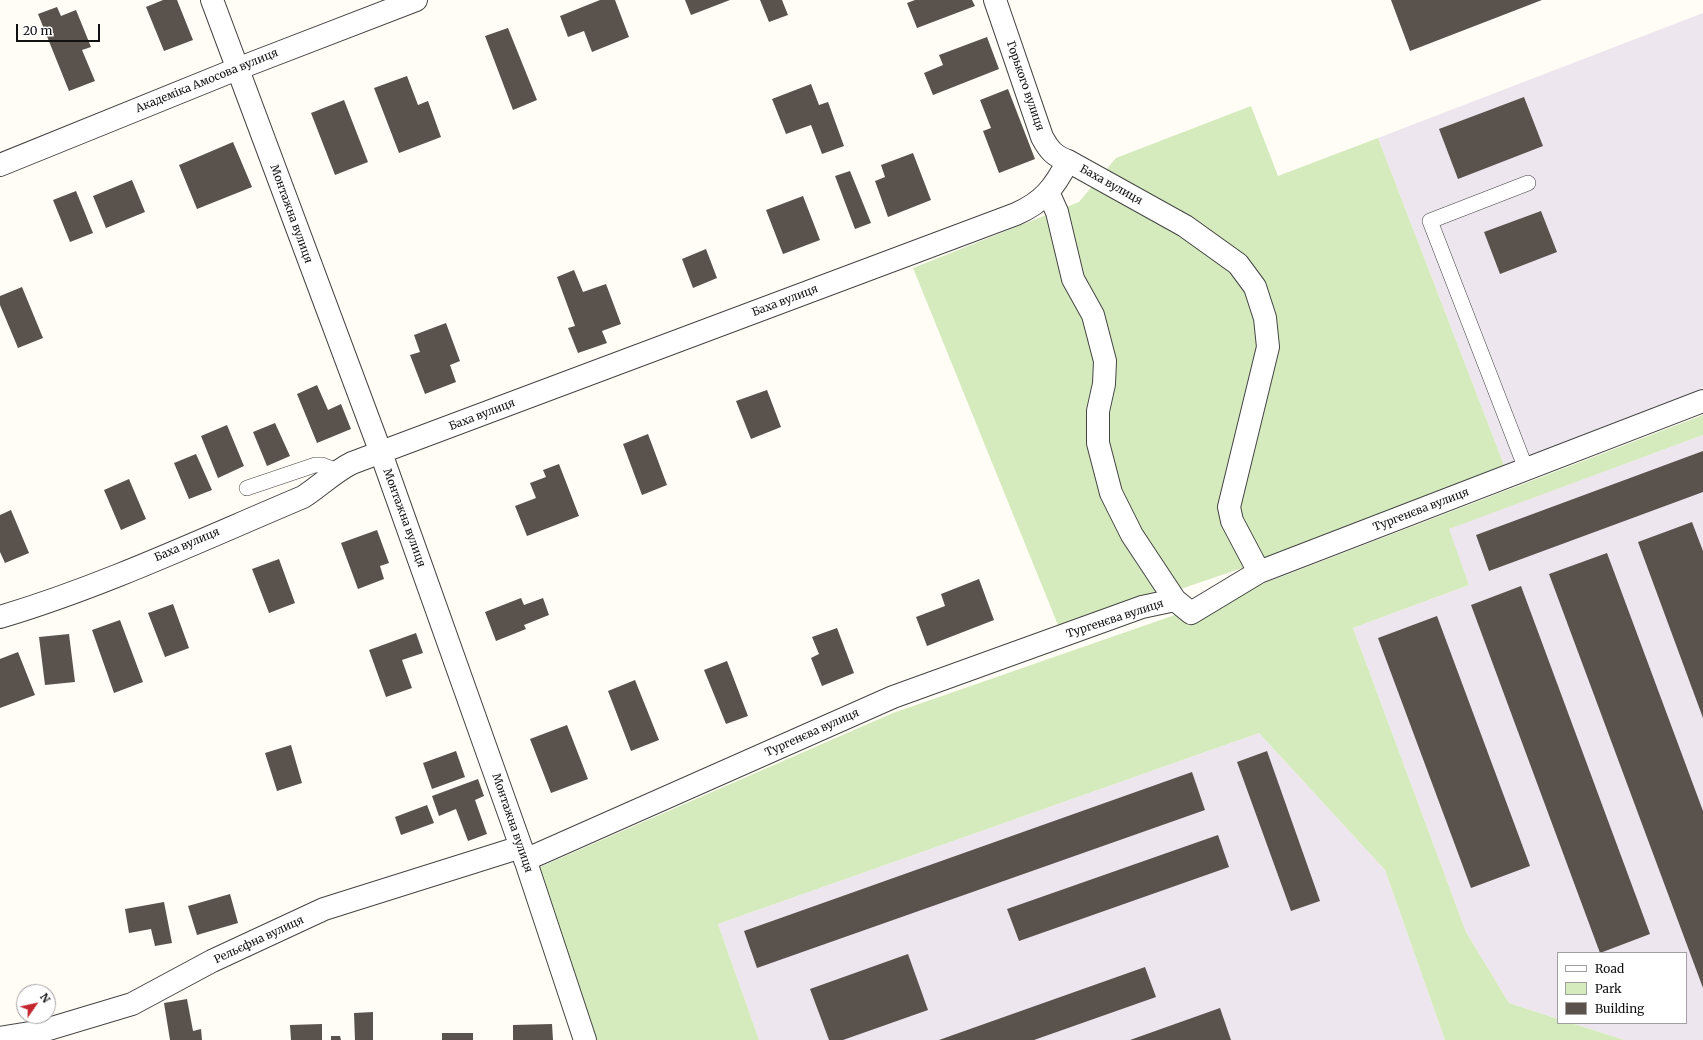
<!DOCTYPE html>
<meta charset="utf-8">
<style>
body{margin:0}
#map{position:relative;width:1703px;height:1040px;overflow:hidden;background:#fffdf5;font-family:Merriweather,serif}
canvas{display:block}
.legend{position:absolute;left:1557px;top:952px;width:130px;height:72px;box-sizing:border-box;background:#fff;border:1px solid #a0a0a0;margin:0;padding:5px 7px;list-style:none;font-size:12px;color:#111}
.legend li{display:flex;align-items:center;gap:8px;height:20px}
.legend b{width:20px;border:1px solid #a0a0a0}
.north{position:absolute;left:16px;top:984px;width:40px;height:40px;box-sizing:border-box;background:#fff;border:1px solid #a0a0a0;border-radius:50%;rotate:56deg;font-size:11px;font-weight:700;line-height:16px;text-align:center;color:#111}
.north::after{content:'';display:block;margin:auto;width:14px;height:18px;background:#c4262e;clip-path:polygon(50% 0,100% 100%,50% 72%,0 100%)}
.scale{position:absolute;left:16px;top:24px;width:84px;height:18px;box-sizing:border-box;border:2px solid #111;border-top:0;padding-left:5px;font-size:12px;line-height:14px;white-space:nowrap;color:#111;-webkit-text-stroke:3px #fff;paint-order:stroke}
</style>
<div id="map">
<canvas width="1703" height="1040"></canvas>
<ul class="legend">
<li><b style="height:5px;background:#fff"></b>Road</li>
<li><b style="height:11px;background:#d5ebbd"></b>Park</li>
<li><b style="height:11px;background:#5a524d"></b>Building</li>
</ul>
<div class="north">N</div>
<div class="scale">20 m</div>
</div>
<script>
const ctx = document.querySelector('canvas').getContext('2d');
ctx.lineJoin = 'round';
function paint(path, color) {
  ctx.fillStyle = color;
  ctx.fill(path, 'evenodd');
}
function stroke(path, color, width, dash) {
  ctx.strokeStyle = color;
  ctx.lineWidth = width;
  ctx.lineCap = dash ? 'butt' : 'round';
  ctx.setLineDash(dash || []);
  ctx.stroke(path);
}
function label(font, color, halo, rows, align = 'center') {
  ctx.font = font + ' Merriweather,serif';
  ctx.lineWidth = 4;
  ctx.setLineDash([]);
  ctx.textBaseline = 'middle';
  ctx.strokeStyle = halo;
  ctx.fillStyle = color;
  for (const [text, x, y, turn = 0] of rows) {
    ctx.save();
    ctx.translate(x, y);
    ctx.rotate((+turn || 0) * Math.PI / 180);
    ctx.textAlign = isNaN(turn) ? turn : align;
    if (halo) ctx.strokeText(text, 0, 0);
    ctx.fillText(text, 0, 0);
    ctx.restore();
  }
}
paint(new Path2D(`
 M 1703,13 L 1703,388 L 1504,465 L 1378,138 Z
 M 1703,435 L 1703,1040 L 1625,1040 L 1571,1023 L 1686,1023 L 1686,953 L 1558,953 L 1558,1019 L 1509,1003 L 1466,932 L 1353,628 L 1469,585 L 1448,529 Z
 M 1259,733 L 1385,870 L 1445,1040 L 759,1040 L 718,924 Z`), '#eee6ef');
paint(new Path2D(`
 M 1251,106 L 1278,176 L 1378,138 L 1504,465 L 1257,563 L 1060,630 L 913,268 L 1079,202 L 1116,158 Z
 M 1703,415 L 1703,435 L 1449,529 L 1469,585 L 1353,628 L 1466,932 L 1509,1003 L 1558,1019 L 1558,1023 L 1571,1023 L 1625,1040 L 1445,1040 L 1385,870 L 1259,733 L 718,924 L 759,1040 L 597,1040 L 540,867 L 893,713 L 1244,591 Z`), '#d5ebbd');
paint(new Path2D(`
 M 163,0 L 177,0 L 193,40 L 164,51 L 146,7 Z
 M 600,0 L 615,0 L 629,37 L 592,52 L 584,31 L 568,37 L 560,16 Z
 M 685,0 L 730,0 L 691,15 Z
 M 760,0 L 782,0 L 788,15 L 769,22 Z
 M 915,0 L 972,0 L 975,6 L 917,28 L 907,3 Z
 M 1391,0 L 1542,0 L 1410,51 Z
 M 57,7 L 61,16 L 76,10 L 91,47 L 82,50 L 95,81 L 69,91 L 38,14 Z
 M 508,28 L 537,100 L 513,110 L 485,36 Z
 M 987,37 L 999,69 L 933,95 L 924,73 L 943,65 L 939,55 Z
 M 407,76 L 418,105 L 428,101 L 441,137 L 399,153 L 374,88 Z
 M 811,84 L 819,105 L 828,102 L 844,146 L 822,154 L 811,125 L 786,134 L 772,99 Z
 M 1008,89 L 1035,159 L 999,173 L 983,131 L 991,128 L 980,100 Z
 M 1524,97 L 1543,146 L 1458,179 L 1439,129 Z
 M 344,100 L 368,162 L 335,175 L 311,113 Z
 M 233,142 L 252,187 L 197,209 L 179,165 Z
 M 913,153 L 931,200 L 888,217 L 875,181 L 885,177 L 881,165 Z
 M 850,171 L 871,223 L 855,229 L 835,176 Z
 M 132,180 L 145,212 L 106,228 L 93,196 Z
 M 76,191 L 93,233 L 70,242 L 53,200 Z
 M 803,196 L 820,240 L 783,254 L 766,210 Z
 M 1541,211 L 1557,252 L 1500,274 L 1484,232 Z
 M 706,249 L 717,278 L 693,288 L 682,259 Z
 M 574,270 L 583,292 L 606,284 L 621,324 L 602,331 L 607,343 L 578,353 L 568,328 L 575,326 L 557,277 Z
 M 22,287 L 43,338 L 18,348 L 0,305 L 0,296 Z
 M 446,323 L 460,361 L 450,365 L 456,382 L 425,394 L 410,355 L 420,352 L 414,335 Z
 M 317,385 L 328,410 L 341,404 L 351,429 L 317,443 L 297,394 Z
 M 767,390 L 781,427 L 751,439 L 736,401 Z
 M 275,423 L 290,456 L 267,466 L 253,432 Z
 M 227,425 L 244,466 L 218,478 L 201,436 Z
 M 648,434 L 667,485 L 642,495 L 623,444 Z
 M 1703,451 L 1703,492 L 1489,571 L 1476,535 Z
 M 196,454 L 212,490 L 189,499 L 174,463 Z
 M 559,464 L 579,516 L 527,536 L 515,506 L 536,498 L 530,483 L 546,477 L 543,470 Z
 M 129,479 L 146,519 L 121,530 L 104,490 Z
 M 11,510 L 29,553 L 5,563 L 0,552 L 0,515 Z
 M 1692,522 L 1703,551 L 1703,718 L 1638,542 Z
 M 377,530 L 389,563 L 380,566 L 384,579 L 358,589 L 341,543 Z
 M 1607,553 L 1703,811 L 1703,988 L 1549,574 Z
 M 279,559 L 295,603 L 269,613 L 252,569 Z
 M 979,579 L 994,620 L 927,646 L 916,617 L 945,606 L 941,594 Z
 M 1521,586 L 1650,934 L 1600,953 L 1471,605 Z
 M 521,598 L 524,605 L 543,598 L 549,615 L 524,625 L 526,629 L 496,641 L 485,612 Z
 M 173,604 L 189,648 L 165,657 L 148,613 Z
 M 1437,616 L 1530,866 L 1471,888 L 1378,638 Z
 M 120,620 L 143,682 L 114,693 L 92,630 Z
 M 837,628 L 854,673 L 822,686 L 811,658 L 819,654 L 812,637 Z
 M 416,633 L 423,653 L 402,660 L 412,688 L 386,697 L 369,650 Z
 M 69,634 L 75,682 L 45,685 L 39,637 Z
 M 18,652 L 35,695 L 0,708 L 0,659 Z
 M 727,661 L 748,716 L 726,724 L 704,670 Z
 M 635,680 L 659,740 L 631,751 L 608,691 Z
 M 567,725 L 588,779 L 551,793 L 530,739 Z
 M 291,745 L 302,783 L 277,791 L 265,753 Z
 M 456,751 L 465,777 L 432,789 L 423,763 Z
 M 1267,751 L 1320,901 L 1291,911 L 1237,762 Z
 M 1192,772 L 1205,810 L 757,968 L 744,931 Z
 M 478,779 L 484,796 L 475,800 L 487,834 L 468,841 L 456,809 L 439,816 L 432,796 Z
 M 427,805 L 434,823 L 401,835 L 395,817 Z
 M 1218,835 L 1229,867 L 1019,941 L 1007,909 Z
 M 230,894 L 238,923 L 197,935 L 188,906 Z
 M 164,902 L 172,943 L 155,946 L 151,929 L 129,933 L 125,909 Z
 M 908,954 L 928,1010 L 843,1040 L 829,1040 L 810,989 Z
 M 1145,967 L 1156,997 L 1034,1040 L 939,1040 Z
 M 187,999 L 193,1031 L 201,1029 L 202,1040 L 170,1040 L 164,1003 Z
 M 1220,1008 L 1231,1040 L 1130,1040 Z
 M 373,1012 L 373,1040 L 355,1040 L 354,1013 Z
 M 322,1024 L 322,1040 L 291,1040 L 290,1025 Z
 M 552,1024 L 553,1040 L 513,1040 L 513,1025 Z
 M 442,1033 L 473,1033 L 473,1040 L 442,1040 Z
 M 331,1036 L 340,1036 L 341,1040 L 331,1040 Z`), '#5a524d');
const service = new Path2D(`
 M 1526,469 L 1430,221 L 1528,183
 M 247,488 L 315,465 L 322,465 L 337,471`);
const minor = new Path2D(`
 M 212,0 L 381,453 L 521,847 L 585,1040
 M 995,0 L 1042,137 C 1049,150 1054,156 1068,161
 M 0,165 L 237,69 L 416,0
 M 1048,192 L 1057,212 L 1073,279 L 1093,315 L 1105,361 L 1104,384 L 1098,411 L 1098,443 L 1111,493 L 1132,535 L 1175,600
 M 0,617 C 104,586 203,539 303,497 C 320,486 334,472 352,463 L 1016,214 C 1043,202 1054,188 1068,161 L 1185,226 L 1238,264 L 1255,287 L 1265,318 L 1268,347 L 1229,507 L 1232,521 L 1259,572
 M 525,860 L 893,697 L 1142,607 L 1175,600 L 1191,613 L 1259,572 L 1703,401
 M 0,1038 L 42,1031 L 132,1004 L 212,961 L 324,909 L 521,847`);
stroke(service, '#444', 16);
stroke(minor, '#444', 24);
stroke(service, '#fff', 15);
stroke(minor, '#fff', 22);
label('11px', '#111', '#fff', [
 ["Академіка Амосова вулиця",207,81,-22],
 ["Горького вулиця",1025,86,71],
 ["Баха вулиця",1111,185,29],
 ["Монтажна вулиця",291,214,70],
 ["Баха вулиця",785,301,-21],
 ["Баха вулиця",482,415,-21],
 ["Тургенєва вулиця",1421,510,-21],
 ["Монтажна вулиця",404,518,70],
 ["Баха вулиця",187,545,-23],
 ["Тургенєва вулиця",1115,619,-18],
 ["Тургенєва вулиця",812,733,-24],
 ["Монтажна вулиця",512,823,71],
 ["Рельєфна вулиця",259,940,-25]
]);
</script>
